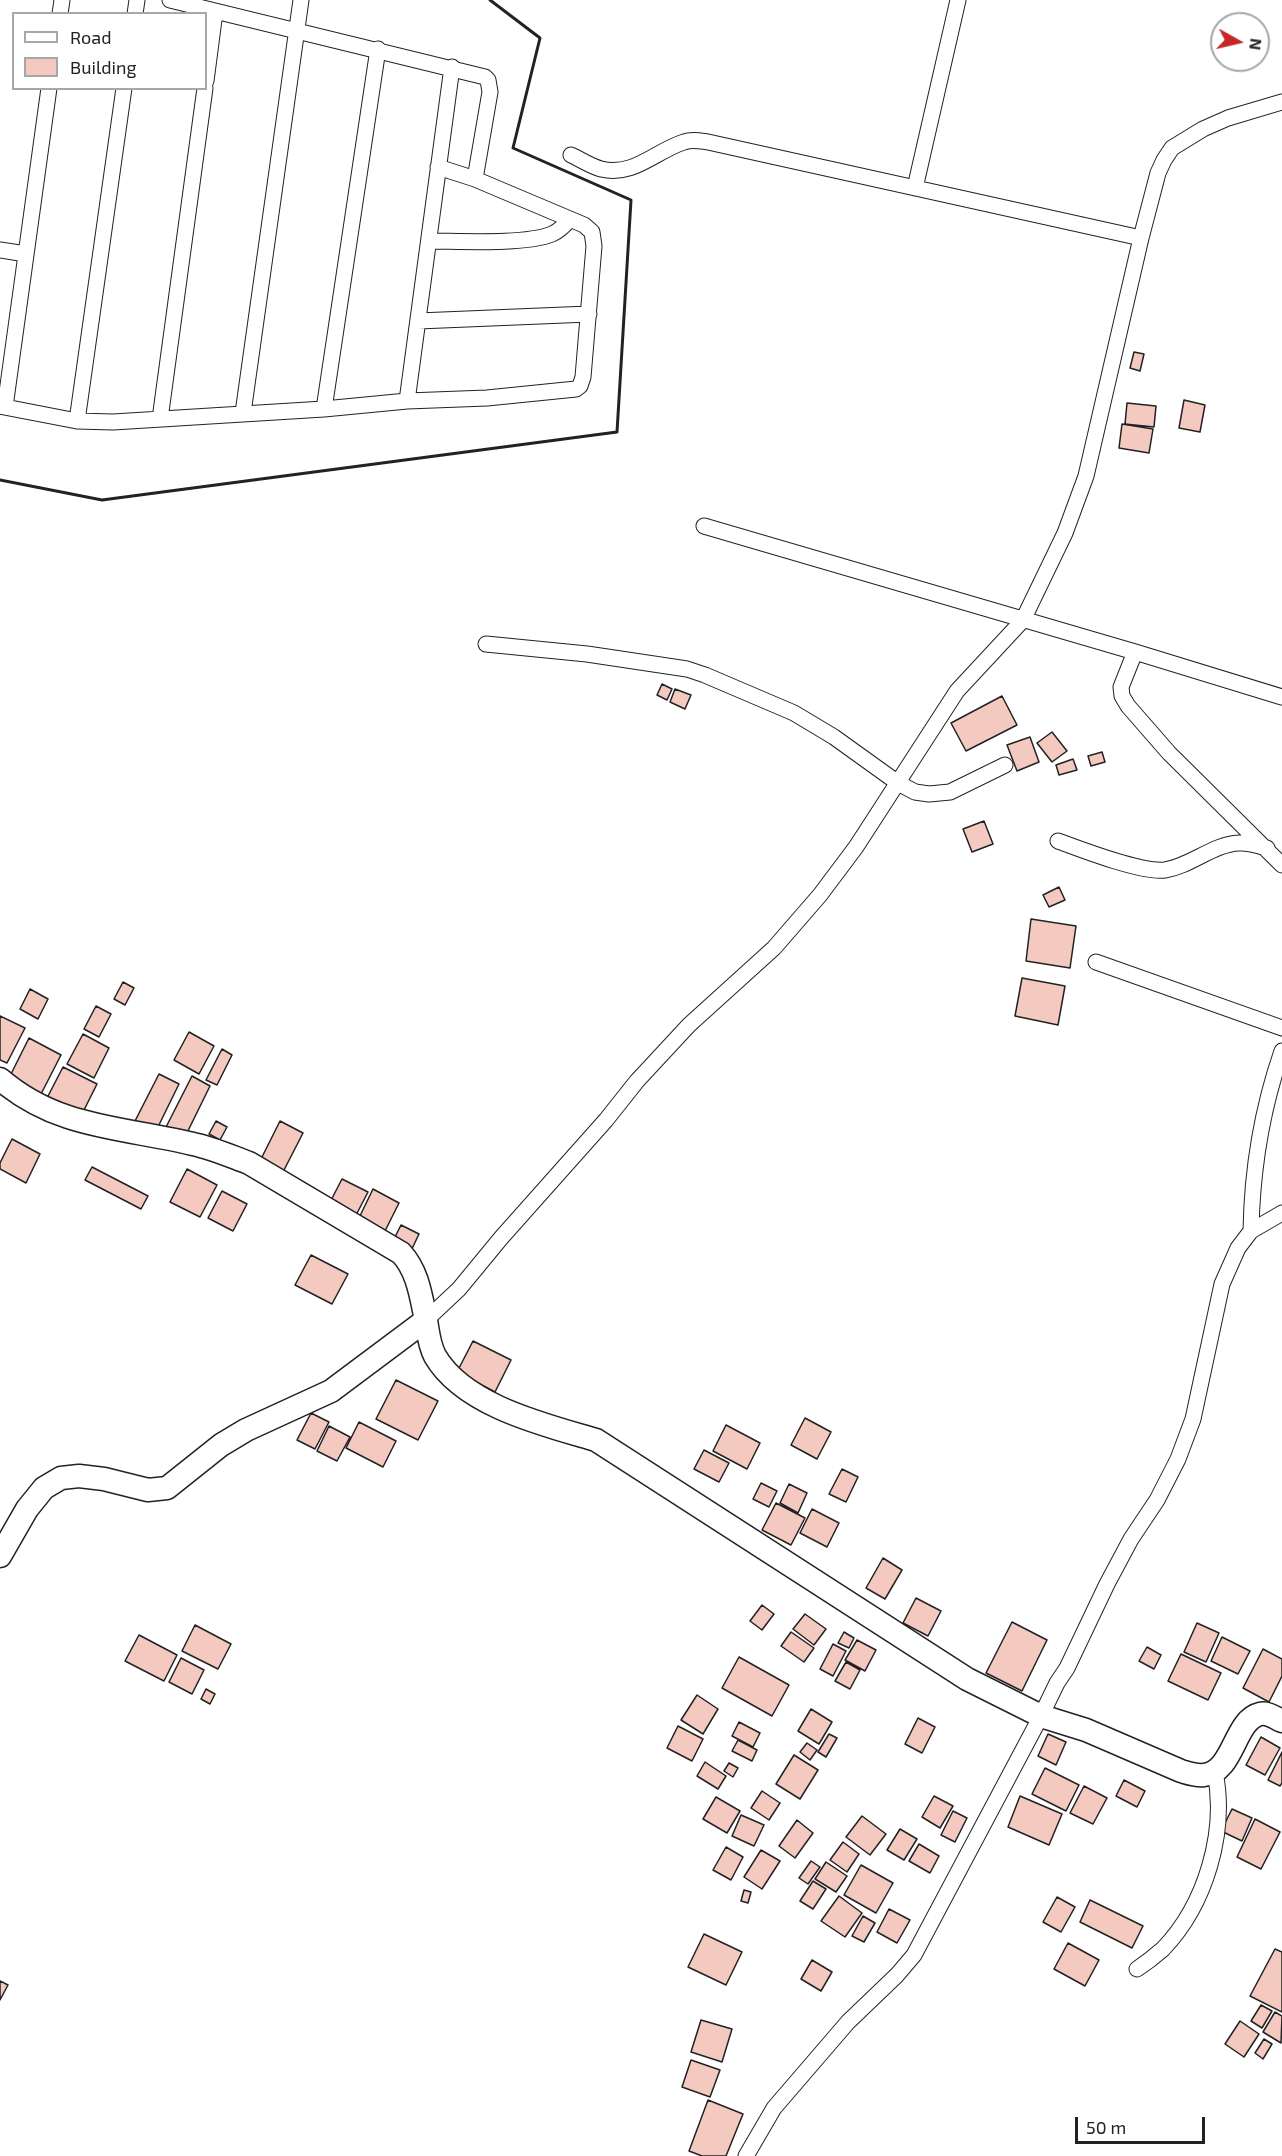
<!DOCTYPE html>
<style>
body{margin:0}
#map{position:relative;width:1282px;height:2156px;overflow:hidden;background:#fff;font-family:"Exo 2",sans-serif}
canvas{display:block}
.legend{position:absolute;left:12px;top:12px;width:195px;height:78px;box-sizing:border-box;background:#fff;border:2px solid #a7a7a7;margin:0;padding:8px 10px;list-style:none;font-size:18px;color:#222}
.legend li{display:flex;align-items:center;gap:12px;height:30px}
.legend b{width:30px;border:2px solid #a7a7a7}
.north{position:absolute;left:1210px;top:12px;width:60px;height:60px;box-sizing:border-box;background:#fff;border:2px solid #a7a7a7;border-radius:50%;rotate:98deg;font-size:16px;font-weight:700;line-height:24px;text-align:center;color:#222}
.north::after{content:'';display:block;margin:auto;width:21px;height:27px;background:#c62828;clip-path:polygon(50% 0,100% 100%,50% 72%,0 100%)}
.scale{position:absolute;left:1075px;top:2117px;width:130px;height:27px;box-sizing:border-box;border:3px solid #222;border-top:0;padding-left:8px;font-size:18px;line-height:21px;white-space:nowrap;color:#222;-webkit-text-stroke:4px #fff;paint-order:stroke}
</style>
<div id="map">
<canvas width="1282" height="2156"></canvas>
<ul class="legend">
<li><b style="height:8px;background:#fff"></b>Road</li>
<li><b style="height:16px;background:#f3c9c0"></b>Building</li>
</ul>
<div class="north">N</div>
<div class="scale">50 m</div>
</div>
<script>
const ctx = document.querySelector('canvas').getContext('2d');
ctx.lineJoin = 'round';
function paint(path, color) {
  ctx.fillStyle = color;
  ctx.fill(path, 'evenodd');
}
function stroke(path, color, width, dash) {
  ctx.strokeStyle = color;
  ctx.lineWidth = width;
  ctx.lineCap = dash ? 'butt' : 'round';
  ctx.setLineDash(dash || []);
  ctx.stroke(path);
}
const building = new Path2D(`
 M 1134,352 L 1144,354 L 1140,371 L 1130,368 Z
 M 1184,400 L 1205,405 L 1200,432 L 1179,428 Z
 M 1127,403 L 1156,406 L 1154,427 L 1125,424 Z
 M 1122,424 L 1153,429 L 1149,453 L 1119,448 Z
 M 662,684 L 672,689 L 667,700 L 657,695 Z
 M 675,689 L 691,695 L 685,709 L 670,702 Z
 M 1002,696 L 1017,725 L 966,751 L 951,723 Z
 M 1052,732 L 1067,751 L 1052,762 L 1037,743 Z
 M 1030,737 L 1039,762 L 1017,771 L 1007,745 Z
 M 1102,752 L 1105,762 L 1091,766 L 1088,756 Z
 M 1073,759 L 1077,770 L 1059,775 L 1056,765 Z
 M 984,821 L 993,844 L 972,852 L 963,829 Z
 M 1059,887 L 1065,900 L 1049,907 L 1043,895 Z
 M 1031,919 L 1076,926 L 1070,968 L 1026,961 Z
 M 1022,978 L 1065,986 L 1058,1025 L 1015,1016 Z
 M 123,982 L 134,988 L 125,1005 L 114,999 Z
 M 30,989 L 48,999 L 38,1019 L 20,1009 Z
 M 96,1006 L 111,1014 L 99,1037 L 84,1029 Z
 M 0,1016 L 25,1028 L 7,1063 L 0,1060 Z
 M 189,1032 L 214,1046 L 199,1074 L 174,1060 Z
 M 83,1034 L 109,1048 L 94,1078 L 67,1064 Z
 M 29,1038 L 61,1055 L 40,1096 L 8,1080 Z
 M 222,1049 L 232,1055 L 217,1085 L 206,1080 Z
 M 63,1067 L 97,1084 L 80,1118 L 46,1100 Z
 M 159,1074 L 179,1084 L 156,1131 L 135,1121 Z
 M 192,1076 L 210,1086 L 183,1141 L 164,1131 Z
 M 216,1121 L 227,1127 L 220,1140 L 209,1134 Z
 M 280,1121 L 303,1133 L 283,1172 L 260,1161 Z
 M 12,1139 L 40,1154 L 26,1183 L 0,1169 L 0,1163 Z
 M 92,1167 L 148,1196 L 141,1209 L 85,1180 Z
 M 187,1169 L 217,1185 L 200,1217 L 170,1202 Z
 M 342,1179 L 368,1192 L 353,1221 L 327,1208 Z
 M 373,1189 L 399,1203 L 383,1235 L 357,1222 Z
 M 222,1191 L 247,1204 L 233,1231 L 208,1218 Z
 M 401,1225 L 419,1234 L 410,1253 L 392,1243 Z
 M 311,1255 L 348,1274 L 332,1304 L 295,1285 Z
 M 473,1341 L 511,1360 L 495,1392 L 457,1372 Z
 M 396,1380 L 438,1401 L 418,1440 L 376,1419 Z
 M 311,1413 L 329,1422 L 315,1449 L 297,1440 Z
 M 805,1418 L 831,1432 L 817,1459 L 791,1445 Z
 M 359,1422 L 396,1441 L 383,1467 L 346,1448 Z
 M 726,1425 L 760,1443 L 747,1469 L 713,1451 Z
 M 329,1426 L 350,1437 L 337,1461 L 317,1451 Z
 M 704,1450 L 729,1463 L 719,1482 L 694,1469 Z
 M 842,1469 L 858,1477 L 846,1502 L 829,1494 Z
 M 761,1483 L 777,1491 L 769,1507 L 753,1499 Z
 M 789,1484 L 807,1493 L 798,1513 L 780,1503 Z
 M 776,1503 L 805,1518 L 791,1545 L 762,1530 Z
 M 812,1509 L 839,1523 L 827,1547 L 800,1533 Z
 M 883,1558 L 902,1570 L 885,1599 L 866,1588 Z
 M 916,1598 L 941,1611 L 928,1636 L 903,1623 Z
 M 762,1605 L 774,1614 L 762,1630 L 750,1621 Z
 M 805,1614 L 826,1629 L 814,1645 L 793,1629 Z
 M 1012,1622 L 1047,1640 L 1022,1691 L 986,1673 Z
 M 1197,1623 L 1219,1633 L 1206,1662 L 1184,1652 Z
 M 195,1625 L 231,1644 L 218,1669 L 182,1651 Z
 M 791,1632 L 814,1648 L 804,1662 L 781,1646 Z
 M 844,1632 L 854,1638 L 849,1648 L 838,1643 Z
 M 139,1635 L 177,1655 L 164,1681 L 125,1661 Z
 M 1222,1637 L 1250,1651 L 1238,1674 L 1211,1661 Z
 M 857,1640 L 876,1650 L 865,1671 L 845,1660 Z
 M 833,1644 L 846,1651 L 833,1676 L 820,1669 Z
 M 1147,1647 L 1161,1655 L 1154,1669 L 1139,1661 Z
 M 1263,1649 L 1282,1659 L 1282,1676 L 1269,1702 L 1243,1688 Z
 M 1181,1654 L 1221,1673 L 1208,1700 L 1168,1681 Z
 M 739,1657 L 789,1685 L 772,1716 L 722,1688 Z
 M 181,1658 L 204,1670 L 192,1694 L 169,1682 Z
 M 846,1662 L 860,1670 L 850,1689 L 835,1681 Z
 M 206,1689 L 215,1694 L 210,1704 L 201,1699 Z
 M 697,1695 L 718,1709 L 703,1734 L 681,1720 Z
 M 811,1709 L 832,1722 L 819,1744 L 798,1731 Z
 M 918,1718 L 935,1727 L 922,1753 L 905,1744 Z
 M 739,1722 L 760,1733 L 753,1747 L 732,1736 Z
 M 678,1726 L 703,1739 L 692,1761 L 667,1748 Z
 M 829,1734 L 837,1738 L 826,1757 L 818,1752 Z
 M 1048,1734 L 1066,1742 L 1056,1765 L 1038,1756 Z
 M 1261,1737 L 1280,1748 L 1265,1775 L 1246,1765 Z
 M 738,1740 L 757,1750 L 752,1761 L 732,1751 Z
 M 807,1743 L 817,1750 L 810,1760 L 800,1752 Z
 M 1282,1752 L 1282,1783 L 1280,1786 L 1268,1780 Z
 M 794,1755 L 818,1770 L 800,1799 L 776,1784 Z
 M 705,1762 L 726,1776 L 718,1789 L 697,1776 Z
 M 729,1763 L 738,1768 L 733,1777 L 724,1771 Z
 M 1045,1768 L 1079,1785 L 1066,1811 L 1032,1794 Z
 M 1124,1780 L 1145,1791 L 1137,1807 L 1116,1796 Z
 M 1084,1786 L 1107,1798 L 1093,1824 L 1070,1813 Z
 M 762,1791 L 780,1803 L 769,1820 L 751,1808 Z
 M 934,1796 L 953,1806 L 940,1828 L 922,1817 Z
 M 1020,1796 L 1062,1814 L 1049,1845 L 1008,1827 Z
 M 716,1797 L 740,1811 L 727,1833 L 703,1819 Z
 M 1232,1809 L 1252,1818 L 1242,1841 L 1221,1831 Z
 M 953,1811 L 967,1818 L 955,1842 L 941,1835 Z
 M 741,1815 L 764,1825 L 754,1846 L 732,1836 Z
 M 862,1816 L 886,1834 L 870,1855 L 846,1837 Z
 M 1255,1819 L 1280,1832 L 1261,1869 L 1237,1857 Z
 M 797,1820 L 813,1833 L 795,1858 L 779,1846 Z
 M 900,1829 L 917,1839 L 904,1860 L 887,1850 Z
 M 843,1842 L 859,1854 L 847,1872 L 830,1860 Z
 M 919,1844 L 939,1856 L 930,1873 L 909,1861 Z
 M 726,1847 L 743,1857 L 731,1880 L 713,1870 Z
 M 761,1850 L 780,1861 L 762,1889 L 744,1877 Z
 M 811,1861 L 820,1867 L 808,1884 L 799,1878 Z
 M 826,1862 L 847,1876 L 836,1892 L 815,1879 Z
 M 861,1865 L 893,1883 L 876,1913 L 844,1895 Z
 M 813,1881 L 826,1889 L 813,1909 L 800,1901 Z
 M 744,1890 L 751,1892 L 748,1903 L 741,1901 Z
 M 839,1896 L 862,1913 L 845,1937 L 821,1921 Z
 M 1057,1897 L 1075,1907 L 1061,1932 L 1043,1922 Z
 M 1090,1900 L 1143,1926 L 1132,1948 L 1080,1922 Z
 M 889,1909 L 910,1920 L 897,1943 L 877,1932 Z
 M 863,1916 L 875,1923 L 864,1942 L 852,1936 Z
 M 704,1934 L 742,1952 L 726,1985 L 688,1967 Z
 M 1068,1943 L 1099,1960 L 1085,1986 L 1054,1969 Z
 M 1275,1949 L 1282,1952 L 1282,2012 L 1250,1996 Z
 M 812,1960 L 832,1972 L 821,1991 L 801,1979 Z
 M 0,1981 L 8,1985 L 0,2000 Z
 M 1261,2005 L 1272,2011 L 1262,2028 L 1251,2021 Z
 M 1275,2012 L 1282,2016 L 1281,2043 L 1263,2032 Z
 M 701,2020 L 732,2029 L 722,2062 L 691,2052 Z
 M 1240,2021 L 1259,2034 L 1244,2057 L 1225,2044 Z
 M 1264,2039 L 1272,2044 L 1263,2059 L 1255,2053 Z
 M 691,2060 L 720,2070 L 710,2097 L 682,2087 Z
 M 708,2100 L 743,2114 L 726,2156 L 702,2156 L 689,2151 Z`);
paint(building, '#f3c9c0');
stroke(building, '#222', 1.5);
const street = new Path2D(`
 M 170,0 L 485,77 L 488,80 L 490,92 L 475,179
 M 60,14 L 62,0
 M 135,14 L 137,0
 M 206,81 L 215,12
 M 571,155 C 580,159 590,166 601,169 C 634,177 655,151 684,142 C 692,139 700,141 708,142 L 1141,238
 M 915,188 L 958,0
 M 429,241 C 459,241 525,245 552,234 C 559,231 565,225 570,219
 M 0,250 L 26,254
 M 418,321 L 589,314
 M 407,401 L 452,67
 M 0,406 L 77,421 L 113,422 L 324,409 L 407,401 L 487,398 L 576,389 L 580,386 L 583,377 L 594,246 L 592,232 L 584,225 L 475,179 L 438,167
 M 5,407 L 49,88
 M 324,409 L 378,49
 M 243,413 L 301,0
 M 160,419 L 205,88
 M 77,421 L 124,88
 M 704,526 L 1135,652 L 1282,697
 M 486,644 L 587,654 L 687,669 L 705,675 L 794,713 L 834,737 L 898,783 L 915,792 L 929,794 L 950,792 L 1005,765
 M 1135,652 L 1121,687 L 1122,696 L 1128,706 L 1169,753 L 1282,865
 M 1058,841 C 1082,850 1142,873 1165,870 C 1191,866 1213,844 1239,843 C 1249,842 1258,846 1267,848
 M 1096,962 L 1282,1028
 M 1251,1231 C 1252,1169 1262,1109 1282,1051
 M 426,1320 L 459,1289 L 501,1238 L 606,1120 L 637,1081 L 689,1025 L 774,948 L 820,895 L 856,847 L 957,691 L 1023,620 L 1065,533 L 1086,476 L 1141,238 L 1158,173 L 1164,160 L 1172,148 L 1203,129 L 1228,118 L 1282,102
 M 1137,1969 C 1146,1963 1155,1956 1163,1949 C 1206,1904 1227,1832 1215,1772
 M 746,2156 L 774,2108 L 848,2022 L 897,1975 L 914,1955 L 1041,1716 L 1057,1683 L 1067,1668 L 1107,1584 L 1131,1539 L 1157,1500 L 1178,1459 L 1193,1419 L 1222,1284 L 1238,1248 L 1251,1231 L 1282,1213`);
const secondary = new Path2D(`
 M 0,1079 C 58,1129 123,1127 193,1144 C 212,1148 230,1156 249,1163 L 401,1253 C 418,1271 421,1297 426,1320 L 331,1391 L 246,1430 L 221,1445 L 167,1488 L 148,1490 L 104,1479 L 79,1476 L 61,1478 L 44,1488 L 27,1509 L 0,1556
 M 426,1320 C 428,1332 429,1345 435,1356 C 464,1406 545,1425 596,1440 L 967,1679 L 1041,1716 L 1086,1730 L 1181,1771 C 1188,1773 1196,1776 1204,1775 C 1234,1772 1234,1720 1260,1714 C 1268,1712 1275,1718 1282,1721`);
stroke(street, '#222', 17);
stroke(secondary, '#222', 25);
stroke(street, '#fff', 15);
stroke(secondary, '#fff', 22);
stroke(new Path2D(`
 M 0,480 L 102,500 L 617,432 L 631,200 L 513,148 L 540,38 L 490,0`), '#222', 3);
</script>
